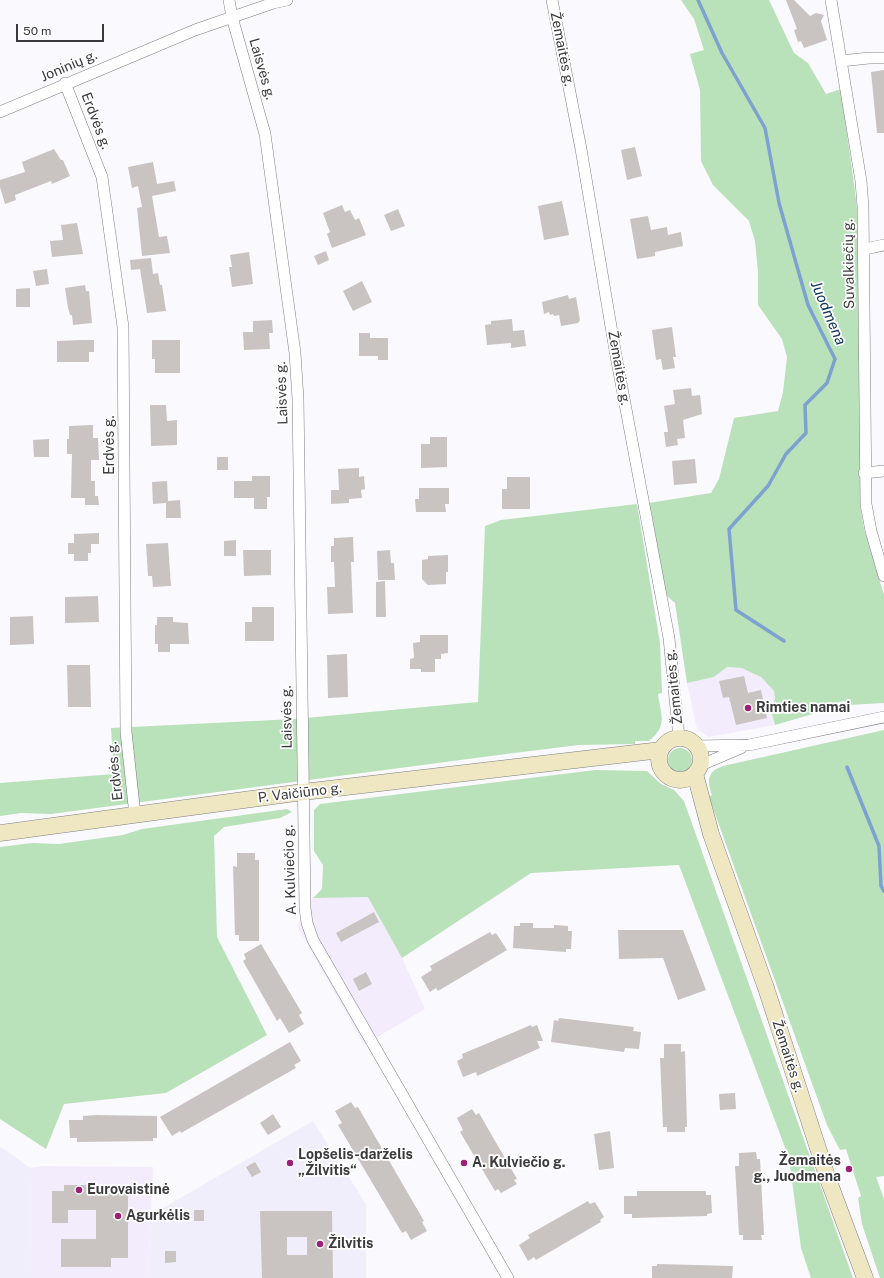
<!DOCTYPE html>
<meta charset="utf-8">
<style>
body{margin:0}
#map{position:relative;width:884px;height:1278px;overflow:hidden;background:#faf9fe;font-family:"Public Sans",sans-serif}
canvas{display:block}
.scale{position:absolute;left:16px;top:24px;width:88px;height:18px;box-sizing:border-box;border:2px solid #3a393b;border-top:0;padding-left:5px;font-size:12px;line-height:14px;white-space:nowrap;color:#3a393b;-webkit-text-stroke:3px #fff;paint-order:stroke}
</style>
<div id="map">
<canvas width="884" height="1278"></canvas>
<div class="scale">50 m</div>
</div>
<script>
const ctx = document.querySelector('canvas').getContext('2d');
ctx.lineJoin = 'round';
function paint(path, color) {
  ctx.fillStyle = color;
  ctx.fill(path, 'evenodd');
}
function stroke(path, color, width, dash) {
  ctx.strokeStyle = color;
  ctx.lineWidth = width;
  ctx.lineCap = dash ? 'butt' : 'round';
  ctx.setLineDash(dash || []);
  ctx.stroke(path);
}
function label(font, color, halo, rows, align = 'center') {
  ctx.font = font + ' "Public Sans",sans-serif';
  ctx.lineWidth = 3.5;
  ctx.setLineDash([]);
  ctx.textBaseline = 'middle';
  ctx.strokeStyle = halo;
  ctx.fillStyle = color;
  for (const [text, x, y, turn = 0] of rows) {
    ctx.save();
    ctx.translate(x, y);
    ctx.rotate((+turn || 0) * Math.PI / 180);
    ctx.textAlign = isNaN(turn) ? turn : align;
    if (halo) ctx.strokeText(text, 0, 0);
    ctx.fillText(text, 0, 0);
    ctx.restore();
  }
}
paint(new Path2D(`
 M 727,667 L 742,668 L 761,677 L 774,691 L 775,699 L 771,711 L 775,725 L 709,737 L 697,729 L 687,683 L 714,677 Z
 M 368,896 L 402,958 L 425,1009 L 364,1045 L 297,926 L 313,898 Z
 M 43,1166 L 153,1167 L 148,1278 L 31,1278 L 30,1168 Z`), '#f3ecfd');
paint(new Path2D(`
 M 313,1121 L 366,1204 L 366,1278 L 148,1278 L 151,1215 Z
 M 0,1146 L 30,1168 L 31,1278 L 0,1278 Z`), '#f0eefb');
paint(new Path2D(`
 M 681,0 L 769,0 L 794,53 L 808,63 L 826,94 L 841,89 C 847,143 858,195 860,249 C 864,334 859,420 860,505 L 864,529 L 884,595 L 884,703 L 849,705 L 844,701 L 824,706 L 823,711 L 775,725 L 771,711 L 775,699 L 774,691 L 761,677 L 750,672 L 742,668 L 727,667 L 714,677 L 687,683 L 675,603 L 665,594 L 649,503 L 711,493 L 719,479 L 734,418 L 778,411 L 783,392 L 787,357 L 782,339 L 758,305 L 758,272 L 755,241 L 749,221 L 713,185 L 701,161 L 700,90 L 690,54 L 704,50 L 694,19 Z
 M 637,504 L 660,643 L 662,693 L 658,694 C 661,717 668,725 649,741 L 635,741 L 635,744 L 579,745 L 506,754 L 51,814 L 21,813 L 0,816 L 0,783 L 114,774 L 111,728 L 295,719 L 478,702 L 485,526 L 501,520 Z
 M 884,730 L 884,1176 L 876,1177 L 884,1199 L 884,1278 L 880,1278 L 862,1224 L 858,1198 L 861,1196 L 846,1149 L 840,1150 L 827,1125 L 709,797 L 712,795 C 707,780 707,772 723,766 Z
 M668 760a12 12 0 1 1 24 0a12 12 0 1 1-24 0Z
 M 595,770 L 647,771 L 661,784 L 674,790 L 684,801 L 853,1278 L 811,1278 L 801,1248 L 789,1158 L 679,865 L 531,873 L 402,958 L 368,897 L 313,898 L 322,889 L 323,865 L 314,851 L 314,810 L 320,804 Z
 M 287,809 L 292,812 L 280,818 L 224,827 L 214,836 L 217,937 L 267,1035 L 166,1093 L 64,1104 L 46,1149 L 0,1119 L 0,847 L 32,843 L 59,844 L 123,835 L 142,829 Z`), '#b9e1ba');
stroke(new Path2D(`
 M 698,0 L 722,53 L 765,128 L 779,203 L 808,305 L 835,359 L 827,383 L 805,405 L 806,433 L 786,454 L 768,486 L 729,529 L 736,610 L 784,641
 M 847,767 L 879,846 L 881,886 L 884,891`), '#7da2cf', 3.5);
paint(new Path2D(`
 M 786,0 L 794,0 L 810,16 L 816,13 L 824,15 L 821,21 L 827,40 L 804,48 L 801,41 L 798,42 L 794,30 L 797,29 Z
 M 884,70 L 884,133 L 877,133 L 871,72 Z
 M 635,147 L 642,176 L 627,180 L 621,150 Z
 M 54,149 L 61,160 L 63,160 L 70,176 L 52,184 L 51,181 L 15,195 L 16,200 L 5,204 L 0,187 L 0,180 L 25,172 L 22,162 Z
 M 153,162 L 157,184 L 174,181 L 176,191 L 152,196 L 159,237 L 167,236 L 170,253 L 142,256 L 137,208 L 142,207 L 138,186 L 132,188 L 128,167 Z
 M 562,201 L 569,235 L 544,240 L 538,206 Z
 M 342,205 L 345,212 L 350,210 L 355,220 L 359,218 L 366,235 L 332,248 L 327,234 L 330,232 L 323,213 Z
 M 398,209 L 405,226 L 391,231 L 384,215 Z
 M 648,216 L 651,230 L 667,227 L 668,235 L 681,232 L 683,246 L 655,252 L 655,256 L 637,259 L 630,219 Z
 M 77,223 L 83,254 L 52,257 L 50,241 L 63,240 L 61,225 Z
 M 326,251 L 329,260 L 318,265 L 314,256 Z
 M 249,252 L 253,284 L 232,287 L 229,267 L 232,267 L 230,255 Z
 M 151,258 L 153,274 L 158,273 L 160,285 L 162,285 L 166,311 L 147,313 L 140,269 L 131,270 L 130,260 Z
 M 47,269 L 49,284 L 36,286 L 33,271 Z
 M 362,281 L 372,302 L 353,311 L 343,291 Z
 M 85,285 L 86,291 L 89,291 L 92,323 L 73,325 L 72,315 L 70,315 L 68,308 L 65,288 Z
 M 30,288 L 30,307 L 16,307 L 16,289 Z
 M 568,295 L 569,299 L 576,297 L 580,320 L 578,323 L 561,326 L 559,315 L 554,316 L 553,314 L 550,315 L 549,312 L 544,314 L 542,302 Z
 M 512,319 L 513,331 L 524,330 L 526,346 L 511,348 L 511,343 L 487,345 L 485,325 L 491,324 L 491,321 Z
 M 272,320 L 273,333 L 269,333 L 270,349 L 244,350 L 243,332 L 253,332 L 253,321 Z
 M 672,327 L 676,357 L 673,357 L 675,368 L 663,370 L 661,359 L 656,360 L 652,330 Z
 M 359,333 L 370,333 L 370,338 L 388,338 L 388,360 L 378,360 L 378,356 L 359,356 Z
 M 80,340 L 94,340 L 94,352 L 89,352 L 89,362 L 57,362 L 57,341 Z
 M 152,340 L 180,340 L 180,373 L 155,373 L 155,359 L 152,359 Z
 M 691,388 L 692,396 L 700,395 L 702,414 L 683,420 L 685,438 L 677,439 L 678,445 L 666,447 L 664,432 L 668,432 L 664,406 L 675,404 L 673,390 Z
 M 150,405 L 166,405 L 167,421 L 177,420 L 177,445 L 151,446 Z
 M 93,425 L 93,438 L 98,438 L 99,460 L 91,460 L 91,481 L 95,481 L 95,496 L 98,496 L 99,505 L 85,505 L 85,498 L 71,498 L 72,454 L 67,454 L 67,439 L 69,439 L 69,426 Z
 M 430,437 L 447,437 L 447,467 L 421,468 L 421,444 L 430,444 Z
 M 49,439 L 49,457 L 34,457 L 33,440 Z
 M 217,457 L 228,457 L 228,470 L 217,470 Z
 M 695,459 L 697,483 L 674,485 L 672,461 Z
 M 359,468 L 359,477 L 364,476 L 365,489 L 361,490 L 362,498 L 349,499 L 349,503 L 331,504 L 331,490 L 339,490 L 338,469 Z
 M 252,476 L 270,476 L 270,497 L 267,497 L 267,509 L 254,509 L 254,498 L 234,498 L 234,481 L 252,481 Z
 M 507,477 L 530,477 L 530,509 L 502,509 L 502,489 L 507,489 Z
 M 167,481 L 168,501 L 180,500 L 181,518 L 166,518 L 166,503 L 153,504 L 152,482 Z
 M 419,488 L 449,488 L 449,504 L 445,504 L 446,512 L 416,512 L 415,499 L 419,499 Z
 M 99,533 L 99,544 L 91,544 L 91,553 L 88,553 L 88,561 L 74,561 L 74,554 L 68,554 L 68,543 L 74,543 L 74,534 Z
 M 353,537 L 354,562 L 351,562 L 353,613 L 328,614 L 327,587 L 335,587 L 334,562 L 331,562 L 331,546 L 334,546 L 334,538 Z
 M 236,540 L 236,556 L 224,556 L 224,541 Z
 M 168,543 L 171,586 L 153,587 L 152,576 L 148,576 L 146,544 Z
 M 243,550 L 271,550 L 271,575 L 244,576 Z
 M 390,550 L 391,563 L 394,563 L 395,580 L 378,580 L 377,551 Z
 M 448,555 L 448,572 L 446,572 L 446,584 L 428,585 L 422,579 L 422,560 L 428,559 L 428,556 Z
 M 385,581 L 386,617 L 376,617 L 376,582 Z
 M 98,596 L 99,622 L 65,623 L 65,597 Z
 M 252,607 L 274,607 L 274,641 L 245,641 L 245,622 L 252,622 Z
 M 33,616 L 34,644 L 10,645 L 10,617 Z
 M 157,617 L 173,617 L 173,622 L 188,623 L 189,644 L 170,644 L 170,652 L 158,652 L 158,644 L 155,644 L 155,625 L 157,625 Z
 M 420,635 L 448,635 L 448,653 L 441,654 L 441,659 L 435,659 L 435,672 L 421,672 L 421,669 L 410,669 L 410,659 L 414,658 L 413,643 L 420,642 Z
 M 347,654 L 348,697 L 328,698 L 327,655 Z
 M 67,665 L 90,665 L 91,707 L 68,707 Z
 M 744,676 L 748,693 L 761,690 L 767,718 L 736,725 L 729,697 L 723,698 L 719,681 Z
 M 237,853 L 255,853 L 255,860 L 259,860 L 259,941 L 239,941 L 239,935 L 235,935 L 233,866 L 237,867 Z
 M 374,912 L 379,922 L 341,942 L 336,933 Z
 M 520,923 L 533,923 L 533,928 L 554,928 L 554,925 L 568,926 L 568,931 L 572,931 L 571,949 L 566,949 L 566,952 L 513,948 L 514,926 L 520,926 Z
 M 618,930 L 683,930 L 706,990 L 678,1000 L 663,958 L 619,959 Z
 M 490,932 L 492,935 L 496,933 L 507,950 L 438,991 L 436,988 L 430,992 L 421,977 L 432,970 L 430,966 Z
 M 261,944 L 302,1013 L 299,1015 L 304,1024 L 289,1033 L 280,1018 L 277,1021 L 243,961 L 246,959 L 244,954 Z
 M 366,972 L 372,984 L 359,991 L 353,979 Z
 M 559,1018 L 634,1027 L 633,1031 L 641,1032 L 639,1049 L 625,1048 L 624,1052 L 551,1042 L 554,1020 L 558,1021 Z
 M 531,1025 L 532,1027 L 537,1025 L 543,1041 L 537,1041 L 540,1048 L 477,1076 L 476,1072 L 463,1077 L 457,1061 L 463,1058 L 462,1054 Z
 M 290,1042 L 301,1061 L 294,1065 L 296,1068 L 181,1133 L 180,1131 L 172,1136 L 160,1117 Z
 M 664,1044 L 681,1044 L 681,1052 L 685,1051 L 687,1127 L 685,1127 L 685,1132 L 667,1132 L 667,1127 L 663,1127 L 660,1058 L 664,1058 Z
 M 735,1093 L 736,1109 L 720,1110 L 719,1094 Z
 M 351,1102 L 355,1108 L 358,1107 L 424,1221 L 422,1222 L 427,1231 L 411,1240 L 406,1231 L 402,1233 L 338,1125 L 342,1123 L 335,1111 Z
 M 472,1109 L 476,1115 L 479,1113 L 517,1179 L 514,1180 L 517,1184 L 501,1193 L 498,1189 L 495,1191 L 460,1132 L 463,1130 L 457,1118 Z
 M 273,1114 L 281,1127 L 268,1135 L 260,1123 Z
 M 96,1115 L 157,1116 L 157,1138 L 153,1138 L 153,1141 L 77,1142 L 77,1138 L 70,1138 L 69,1120 L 83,1120 L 83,1116 Z
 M 610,1131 L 614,1168 L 599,1170 L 594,1134 Z
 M 756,1152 L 757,1159 L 760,1159 L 764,1235 L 761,1235 L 762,1240 L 743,1240 L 743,1235 L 739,1235 L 735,1166 L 739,1166 L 739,1153 Z
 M 255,1162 L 261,1172 L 252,1177 L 246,1167 Z
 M 64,1185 L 136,1185 L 136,1196 L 128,1196 L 128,1258 L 111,1258 L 111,1267 L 61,1267 L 61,1239 L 96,1239 L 96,1210 L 68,1210 L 68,1223 L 52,1223 L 52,1191 L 64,1191 Z
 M 637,1191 L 706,1191 L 706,1195 L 711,1195 L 712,1213 L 707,1214 L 707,1216 L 632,1218 L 632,1214 L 624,1214 L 624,1196 L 637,1196 Z
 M 588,1201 L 590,1204 L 595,1202 L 604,1217 L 600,1220 L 601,1222 L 536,1260 L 534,1257 L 528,1261 L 519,1245 L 530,1238 L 528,1235 Z
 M 194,1210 L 204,1210 L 204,1221 L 194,1221 Z
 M 260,1211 L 332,1211 L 333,1278 L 262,1278 ZM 287,1237 L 307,1237 L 307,1255 L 287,1255 Z
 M 165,1251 L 176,1251 L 176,1262 L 165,1263 Z
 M 657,1264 L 733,1266 L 732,1278 L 652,1278 L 652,1266 L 657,1266 Z`), '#c9c4c1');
const minor = new Path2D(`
 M 229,0 L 232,17 L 265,134 L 295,353 L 298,399 L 305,908 L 307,923 L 313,940 L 508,1278
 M 552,0 L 581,149 L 616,356 L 669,638 L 679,738
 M 831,0 L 861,181 L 863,207 L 866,504 L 871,531 L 884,576
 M 841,61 L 869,58 L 884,58
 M 65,83 L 102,177 L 123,327 L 126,732 L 135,815
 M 0,112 L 195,30 L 273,3 L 287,0
 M 865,249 L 884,245
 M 864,473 L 884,471
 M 697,746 L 749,745 L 884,717
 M 701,765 L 741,748`);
const secondary = new Path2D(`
 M659 759a21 21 0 1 1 42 0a21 21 0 1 1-42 0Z
 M 695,774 L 711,834 L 766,988 L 828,1179 L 865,1278
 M 0,833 L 303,792 L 661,750`);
stroke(minor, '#7e7e82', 12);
stroke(secondary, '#7e7e82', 17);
stroke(minor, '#fff', 11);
stroke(secondary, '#efe6c2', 16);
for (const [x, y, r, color] of [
 [748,708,4,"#9b2078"],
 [290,1163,4,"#9b2078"],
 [464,1163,4,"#9b2078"],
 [849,1169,4,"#9b2078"],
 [79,1190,4,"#9b2078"],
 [118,1216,4,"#9b2078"],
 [320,1244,4,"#9b2078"]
]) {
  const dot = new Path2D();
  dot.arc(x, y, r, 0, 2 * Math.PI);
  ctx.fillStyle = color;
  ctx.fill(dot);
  stroke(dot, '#fff', 1.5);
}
label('14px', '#3a393b', '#fff', [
 ["Žemaitės g.",562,49,79],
 ["Joninių g.",69,66,-23],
 ["Laisvės g.",262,69,74],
 ["Erdvės g.",96,121,69],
 ["Suvalkiečių g.",849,264,-91],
 ["Žemaitės g.",619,368,80],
 ["Laisvės g.",282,393,-92],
 ["Erdvės g.",110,445,-90],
 ["Žemaitės g.",674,687,-96],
 ["Laisvės g.",287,717,-91],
 ["Erdvės g.",115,771,-96],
 ["P. Vaičiūno g.",300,793,-7],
 ["A. Kulviečio g.",290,870,-92],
 ["Žemaitės g.",788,1056,72]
]);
label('bold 14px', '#3a393b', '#fff', [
 ["Rimties namai",756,708],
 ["Lopšelis-darželis",298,1155],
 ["„Žilvitis“",298,1171],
 ["Žemaitės",841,1161,"right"],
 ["g., Juodmena",841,1177,"right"],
 ["A. Kulviečio g.",472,1163],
 ["Eurovaistinė",87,1190],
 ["Agurkėlis",126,1216],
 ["Žilvitis",328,1244]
], 'left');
label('italic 15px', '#0f3660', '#fff', [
 ["Juodmena",828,313,67]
]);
</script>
